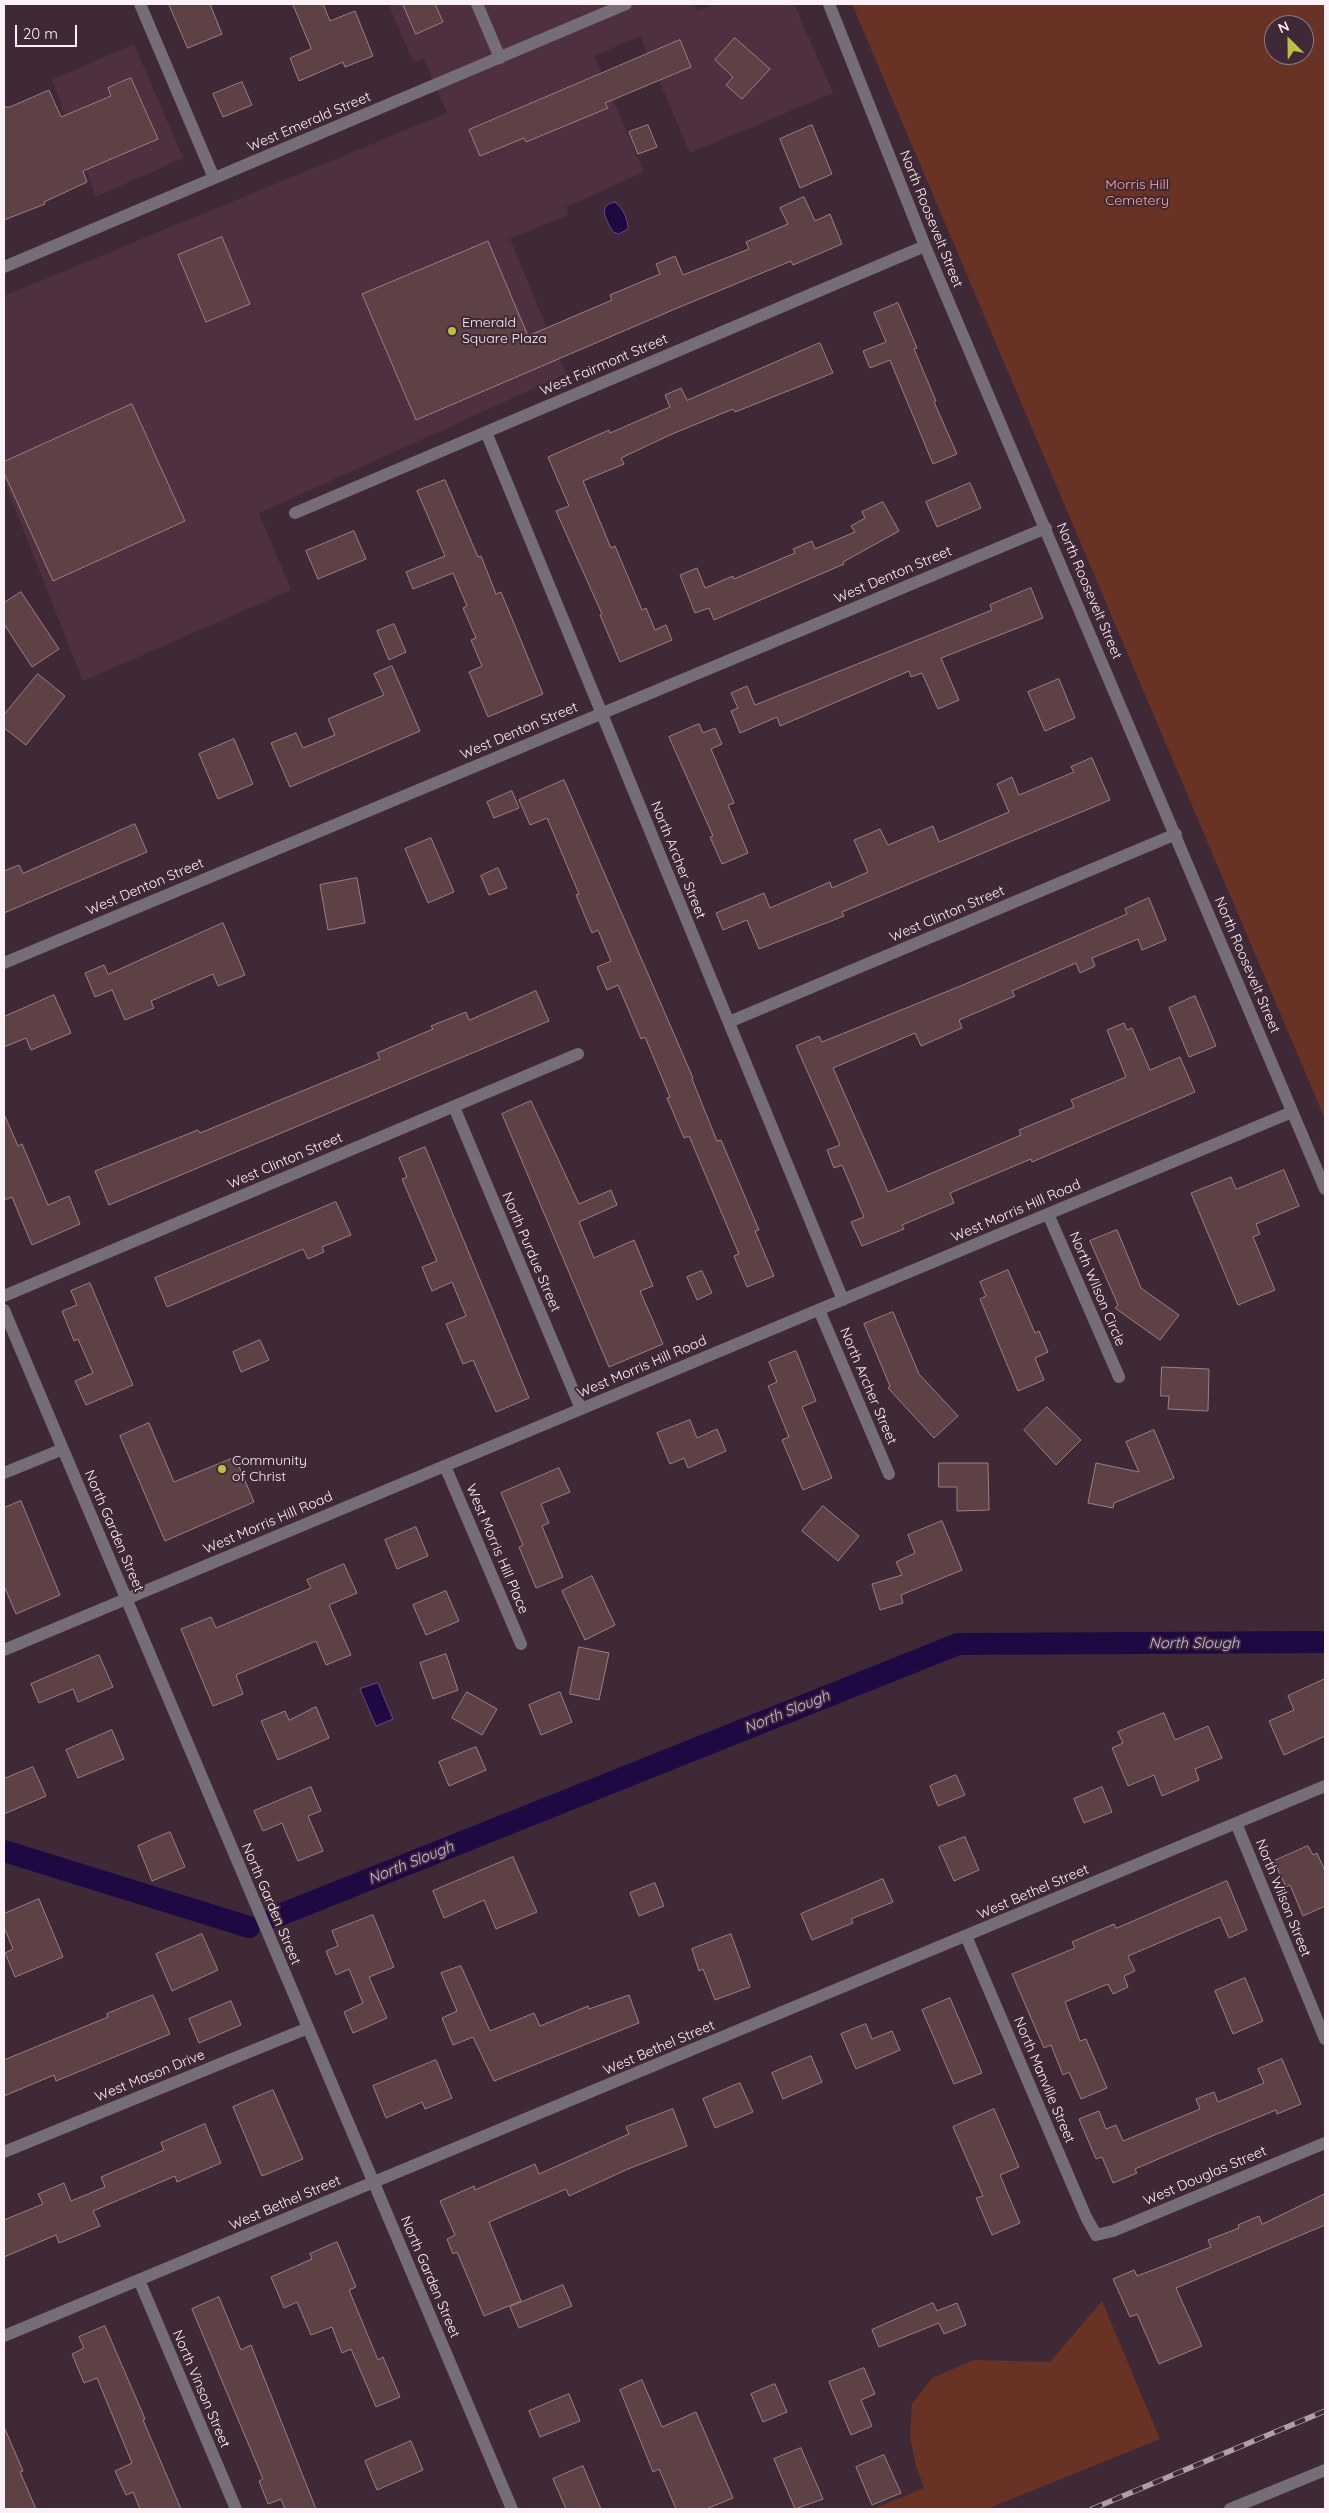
<!DOCTYPE html>
<style>
body{margin:0}
#map{position:relative;width:1329px;height:2513px;overflow:hidden;background:#402936;font-family:Quicksand,sans-serif}
canvas{display:block}
.frame{position:absolute;inset:0;border:5px solid #fdf1f7;pointer-events:none}
.north{position:absolute;left:1264px;top:15px;width:50px;height:50px;box-sizing:border-box;background:#402936;border:1px solid #8c7983;border-radius:50%;rotate:337deg;font-size:14px;font-weight:700;line-height:20px;text-align:center;color:#fdf1f7}
.north::after{content:'';display:block;margin:auto;width:18px;height:22px;background:#bac046;clip-path:polygon(50% 0,100% 100%,50% 72%,0 100%)}
.scale{position:absolute;left:15px;top:25px;width:62px;height:22px;box-sizing:border-box;border:2px solid #fdf1f7;border-top:0;padding-left:6px;font-size:15px;line-height:18px;white-space:nowrap;color:#fdf1f7;-webkit-text-stroke:4px #402936;paint-order:stroke}
</style>
<div id="map">
<canvas width="1329" height="2513"></canvas>
<div class="frame"></div>
<div class="north">N</div>
<div class="scale">20 m</div>
</div>
<script>
const ctx = document.querySelector('canvas').getContext('2d');
ctx.lineJoin = 'round';
function paint(path, color) {
  ctx.fillStyle = color;
  ctx.fill(path, 'evenodd');
}
function stroke(path, color, width, dash) {
  ctx.strokeStyle = color;
  ctx.lineWidth = width;
  ctx.lineCap = dash ? 'butt' : 'round';
  ctx.setLineDash(dash || []);
  ctx.stroke(path);
}
function label(font, color, halo, rows, align = 'center') {
  ctx.font = font + ' Quicksand,sans-serif';
  ctx.lineWidth = 4;
  ctx.setLineDash([]);
  ctx.textBaseline = 'middle';
  ctx.strokeStyle = halo;
  ctx.fillStyle = color;
  for (const [text, x, y, turn = 0] of rows) {
    ctx.save();
    ctx.translate(x, y);
    ctx.rotate((+turn || 0) * Math.PI / 180);
    ctx.textAlign = isNaN(turn) ? turn : align;
    if (halo) ctx.strokeText(text, 0, 0);
    ctx.fillText(text, 0, 0);
    ctx.restore();
  }
}
paint(new Path2D(`
 M 388,4 L 694,4 L 697,11 L 715,4 L 794,4 L 833,93 L 690,153 L 640,36 L 594,56 L 644,172 L 566,207 L 568,215 L 510,239 L 566,374 L 259,513 L 291,590 L 83,681 L 4,481 L 4,296 L 447,113 L 424,59 L 414,63 Z
 M 134,44 L 183,158 L 96,197 L 52,80 Z`), '#4e3041');
paint(new Path2D(`
 M 852,4 L 1325,4 L 1325,1119 ZM 1274,25 L 1304,25 L 1304,55 L 1274,55 Z
 M 1102,2301 L 1160,2439 L 987,2509 L 873,2509 L 924,2488 L 916,2466 L 910,2436 L 912,2404 L 932,2378 L 974,2360 L 1050,2362 Z`), '#683224');
const water = new Path2D(`
 M 615,202 C 623,208 628,219 628,229 L 619,234 L 613,232 C 607,221 596,205 615,202 Z
 M 378,1683 L 393,1719 L 376,1726 L 360,1689 Z`);
paint(water, '#1e0942');
stroke(water, '#614f78', 1);
stroke(new Path2D(`
 M 4,1851 L 249,1927
 M 275,1917 L 958,1644 L 1325,1642`), '#1e0942', 22);
const building = new Path2D(`
 M 169,4 L 210,4 L 222,34 L 188,48 Z
 M 293,4 L 323,4 L 330,21 L 355,11 L 373,56 L 345,67 L 343,62 L 299,81 L 290,58 L 311,49 Z
 M 403,4 L 435,4 L 443,22 L 416,34 Z
 M 735,38 L 770,69 L 742,99 L 726,85 L 733,77 L 715,60 Z
 M 680,40 L 691,67 L 605,103 L 608,108 L 526,142 L 524,138 L 480,156 L 469,130 Z
 M 131,78 L 158,139 L 83,171 L 87,182 L 44,202 L 45,204 L 4,220 L 4,107 L 10,107 L 49,90 L 61,117 L 111,96 L 108,88 Z
 M 242,82 L 252,105 L 223,117 L 213,94 Z
 M 648,125 L 657,147 L 638,154 L 629,132 Z
 M 812,125 L 832,174 L 800,188 L 780,139 Z
 M 804,197 L 815,221 L 830,214 L 842,244 L 793,265 L 791,261 L 675,309 L 416,420 L 362,294 L 488,241 L 528,336 L 612,300 L 610,295 L 660,274 L 656,264 L 675,256 L 683,275 L 749,249 L 746,242 L 788,224 L 780,208 Z
 M 222,237 L 250,304 L 206,322 L 178,255 Z
 M 898,303 L 917,348 L 914,349 L 936,401 L 934,402 L 957,454 L 933,464 L 890,360 L 870,368 L 863,351 L 886,342 L 874,313 Z
 M 820,343 L 833,373 L 735,412 L 733,409 L 672,434 L 621,458 L 624,464 L 583,481 L 611,548 L 615,546 L 642,610 L 646,608 L 655,630 L 666,625 L 672,640 L 620,662 L 600,615 L 602,614 L 556,511 L 569,506 L 548,457 L 609,430 L 610,433 L 670,407 L 665,395 L 681,388 L 687,400 Z
 M 132,404 L 185,521 L 53,581 L 4,473 L 4,462 Z
 M 445,480 L 478,557 L 481,556 L 496,594 L 501,592 L 543,694 L 488,717 L 469,672 L 482,666 L 471,640 L 476,638 L 463,608 L 467,606 L 453,573 L 413,589 L 406,572 L 445,556 L 417,491 Z
 M 970,483 L 981,508 L 937,527 L 926,502 Z
 M 883,502 L 899,531 L 843,562 L 844,564 L 714,620 L 709,608 L 695,613 L 680,575 L 697,568 L 705,588 L 733,576 L 734,579 L 795,553 L 793,549 L 812,541 L 815,549 L 855,532 L 851,526 L 865,518 L 862,512 Z
 M 354,531 L 366,559 L 318,579 L 306,551 Z
 M 1031,588 L 1043,618 L 941,658 L 959,700 L 938,709 L 922,673 L 911,677 L 909,671 L 780,726 L 777,717 L 740,733 L 731,711 L 738,708 L 731,693 L 747,686 L 755,705 L 992,610 L 990,605 Z
 M 21,592 L 59,649 L 32,667 L 4,624 L 4,603 Z
 M 394,624 L 406,652 L 389,660 L 377,631 Z
 M 392,666 L 420,731 L 290,787 L 271,743 L 296,733 L 303,748 L 335,735 L 328,719 L 384,695 L 374,674 Z
 M 38,674 L 65,696 L 26,745 L 4,728 L 4,715 Z
 M 1059,679 L 1075,718 L 1045,731 L 1028,692 Z
 M 699,724 L 703,733 L 715,728 L 722,744 L 711,749 L 734,803 L 728,805 L 748,853 L 722,864 L 710,837 L 713,836 L 669,737 Z
 M 234,739 L 253,784 L 218,799 L 199,754 Z
 M 1092,758 L 1110,800 L 842,912 L 844,916 L 759,949 L 747,920 L 723,930 L 716,913 L 764,893 L 770,908 L 830,882 L 832,888 L 868,872 L 854,840 L 880,829 L 888,845 L 933,826 L 939,842 L 1009,812 L 997,784 L 1012,777 L 1019,795 L 1074,772 L 1071,767 Z
 M 564,780 L 693,1078 L 692,1079 L 717,1141 L 721,1140 L 759,1230 L 755,1231 L 774,1276 L 747,1287 L 734,1256 L 739,1254 L 689,1136 L 684,1138 L 667,1098 L 670,1097 L 645,1037 L 641,1039 L 618,985 L 607,990 L 597,967 L 611,961 L 598,930 L 592,933 L 576,895 L 579,894 L 547,818 L 530,825 L 519,800 Z
 M 512,791 L 519,808 L 494,818 L 487,802 Z
 M 135,824 L 147,852 L 4,913 L 4,871 L 19,865 L 23,873 Z
 M 431,838 L 454,892 L 428,903 L 405,849 Z
 M 498,868 L 507,888 L 489,895 L 481,876 Z
 M 357,878 L 365,923 L 328,930 L 320,885 Z
 M 1149,898 L 1166,940 L 1142,950 L 1138,939 L 1092,958 L 1095,966 L 1080,973 L 1076,963 L 1012,991 L 1015,996 L 959,1020 L 962,1028 L 921,1046 L 915,1033 L 833,1068 L 888,1192 L 1021,1135 L 1019,1130 L 1074,1107 L 1071,1100 L 1126,1077 L 1107,1030 L 1124,1023 L 1127,1030 L 1132,1028 L 1150,1070 L 1180,1057 L 1195,1092 L 1032,1162 L 1031,1159 L 950,1193 L 954,1203 L 902,1225 L 904,1229 L 862,1246 L 851,1222 L 864,1217 L 842,1165 L 834,1168 L 827,1150 L 840,1145 L 796,1046 L 819,1036 L 822,1042 L 963,985 L 1127,914 L 1125,909 Z
 M 223,923 L 245,975 L 218,986 L 213,974 L 151,1001 L 154,1008 L 125,1020 L 112,990 L 95,997 L 85,973 L 104,965 L 108,974 Z
 M 536,991 L 549,1021 L 109,1205 L 95,1171 L 198,1130 L 200,1133 L 380,1059 L 377,1053 L 433,1029 L 431,1026 L 466,1012 L 469,1020 Z
 M 54,995 L 71,1033 L 31,1050 L 26,1038 L 4,1047 L 4,1017 Z
 M 1195,996 L 1216,1046 L 1189,1057 L 1169,1008 Z
 M 531,1101 L 579,1204 L 611,1190 L 617,1205 L 579,1222 L 594,1258 L 634,1240 L 653,1286 L 640,1291 L 663,1344 L 609,1367 L 502,1114 Z
 M 4,1114 L 18,1146 L 22,1144 L 48,1205 L 69,1196 L 80,1224 L 32,1245 L 12,1197 L 4,1200 Z
 M 425,1147 L 529,1398 L 496,1412 L 473,1360 L 463,1364 L 446,1324 L 466,1316 L 452,1282 L 432,1291 L 422,1267 L 437,1261 L 402,1179 L 407,1177 L 399,1158 Z
 M 1284,1170 L 1299,1206 L 1256,1224 L 1260,1234 L 1253,1237 L 1275,1290 L 1238,1305 L 1191,1193 L 1231,1177 L 1236,1189 Z
 M 336,1202 L 351,1235 L 322,1247 L 324,1252 L 308,1259 L 303,1249 L 167,1307 L 155,1278 Z
 M 1117,1230 L 1141,1288 L 1179,1315 L 1160,1340 L 1115,1308 L 1118,1305 L 1090,1241 Z
 M 1008,1270 L 1035,1333 L 1039,1331 L 1048,1352 L 1035,1358 L 1044,1380 L 1018,1391 L 980,1299 L 986,1296 L 980,1282 Z
 M 702,1271 L 712,1293 L 697,1300 L 687,1277 Z
 M 90,1283 L 133,1385 L 86,1405 L 75,1381 L 93,1373 L 78,1339 L 74,1341 L 62,1311 L 77,1305 L 71,1291 Z
 M 893,1312 L 919,1374 L 958,1416 L 934,1438 L 888,1388 L 890,1386 L 864,1324 Z
 M 260,1340 L 269,1360 L 241,1372 L 233,1352 Z
 M 796,1351 L 816,1401 L 802,1407 L 832,1478 L 803,1490 L 782,1440 L 789,1437 L 768,1386 L 777,1382 L 769,1362 Z
 M 1162,1367 L 1209,1369 L 1208,1411 L 1168,1409 L 1169,1396 L 1161,1396 Z
 M 1047,1407 L 1081,1440 L 1056,1465 L 1024,1430 Z
 M 690,1420 L 697,1438 L 717,1429 L 726,1451 L 688,1468 L 684,1458 L 670,1464 L 657,1433 Z
 M 149,1423 L 174,1482 L 235,1457 L 254,1502 L 165,1541 L 120,1436 Z
 M 1154,1430 L 1174,1478 L 1114,1503 L 1113,1508 L 1088,1503 L 1096,1463 L 1139,1472 L 1126,1442 Z
 M 939,1463 L 988,1463 L 989,1510 L 957,1511 L 957,1487 L 939,1487 Z
 M 559,1468 L 570,1492 L 541,1504 L 549,1523 L 542,1526 L 563,1577 L 536,1588 L 519,1547 L 523,1545 L 501,1493 Z
 M 21,1501 L 60,1595 L 16,1614 L 4,1586 L 4,1508 Z
 M 823,1506 L 859,1536 L 838,1561 L 802,1531 Z
 M 942,1521 L 962,1570 L 901,1595 L 903,1603 L 880,1610 L 872,1584 L 902,1575 L 896,1562 L 915,1553 L 908,1535 Z
 M 416,1527 L 428,1556 L 397,1569 L 385,1540 Z
 M 344,1564 L 357,1593 L 329,1605 L 351,1655 L 326,1665 L 316,1641 L 236,1675 L 243,1694 L 213,1706 L 181,1629 L 211,1617 L 216,1628 L 311,1588 L 307,1580 Z
 M 592,1576 L 615,1625 L 585,1640 L 562,1591 Z
 M 446,1591 L 459,1621 L 426,1635 L 413,1605 Z
 M 579,1647 L 609,1653 L 599,1700 L 570,1694 Z
 M 446,1654 L 458,1690 L 433,1699 L 420,1663 Z
 M 99,1655 L 113,1687 L 78,1702 L 73,1689 L 39,1703 L 31,1684 Z
 M 1325,1679 L 1325,1736 L 1284,1755 L 1269,1721 L 1294,1710 L 1288,1696 Z
 M 467,1692 L 497,1709 L 482,1735 L 452,1718 Z
 M 560,1692 L 572,1722 L 541,1735 L 529,1705 Z
 M 316,1707 L 329,1738 L 278,1760 L 261,1721 L 285,1711 L 289,1720 Z
 M 1164,1713 L 1175,1740 L 1208,1726 L 1222,1758 L 1195,1769 L 1199,1780 L 1162,1796 L 1154,1775 L 1128,1786 L 1112,1748 L 1123,1743 L 1118,1732 Z
 M 112,1730 L 124,1759 L 78,1778 L 66,1750 Z
 M 476,1747 L 486,1770 L 449,1786 L 439,1762 Z
 M 33,1767 L 46,1796 L 4,1814 L 4,1779 Z
 M 956,1775 L 965,1795 L 938,1806 L 930,1786 Z
 M 311,1787 L 321,1811 L 308,1816 L 323,1851 L 298,1861 L 282,1823 L 263,1831 L 254,1811 Z
 M 1102,1787 L 1112,1812 L 1084,1823 L 1074,1799 Z
 M 170,1832 L 185,1867 L 152,1881 L 138,1846 Z
 M 965,1837 L 979,1870 L 954,1881 L 939,1847 Z
 M 1308,1846 L 1313,1855 L 1317,1853 L 1325,1871 L 1325,1906 L 1303,1916 L 1290,1885 L 1286,1887 L 1274,1861 Z
 M 513,1857 L 537,1912 L 496,1929 L 484,1900 L 444,1918 L 433,1891 Z
 M 883,1879 L 893,1902 L 851,1919 L 853,1923 L 812,1940 L 801,1914 Z
 M 1227,1881 L 1247,1930 L 1229,1938 L 1220,1917 L 1128,1956 L 1135,1971 L 1124,1976 L 1128,1987 L 1113,1994 L 1108,1984 L 1065,2002 L 1080,2041 L 1086,2039 L 1107,2088 L 1081,2099 L 1069,2072 L 1063,2075 L 1051,2045 L 1044,2048 L 1012,1974 L 1075,1948 L 1072,1942 L 1114,1924 L 1116,1928 Z
 M 655,1883 L 664,1906 L 639,1916 L 630,1893 Z
 M 39,1899 L 63,1957 L 15,1977 L 5,1953 L 13,1949 L 4,1927 L 4,1914 Z
 M 373,1915 L 394,1967 L 369,1977 L 387,2018 L 353,2033 L 344,2012 L 363,2003 L 349,1969 L 336,1975 L 326,1951 L 338,1946 L 332,1931 Z
 M 202,1934 L 218,1970 L 172,1991 L 156,1954 Z
 M 731,1934 L 750,1987 L 715,2000 L 703,1969 L 699,1971 L 692,1949 Z
 M 461,1966 L 490,2031 L 534,2013 L 540,2026 L 588,2006 L 589,2009 L 629,1995 L 639,2023 L 494,2081 L 473,2037 L 453,2045 L 442,2018 L 457,2011 L 441,1973 Z
 M 1245,1978 L 1263,2021 L 1233,2034 L 1215,1991 Z
 M 153,1995 L 170,2034 L 56,2081 L 54,2075 L 4,2096 L 4,2060 L 108,2017 L 107,2014 Z
 M 950,1998 L 982,2073 L 954,2084 L 922,2010 Z
 M 231,2001 L 241,2025 L 199,2043 L 189,2019 Z
 M 866,2024 L 872,2039 L 892,2031 L 900,2050 L 856,2069 L 841,2034 Z
 M 811,2056 L 822,2082 L 783,2099 L 772,2073 Z
 M 1282,2059 L 1301,2104 L 1277,2114 L 1276,2110 L 1212,2136 L 1135,2169 L 1137,2173 L 1113,2183 L 1102,2157 L 1096,2159 L 1079,2119 L 1099,2111 L 1106,2129 L 1116,2125 L 1123,2141 L 1200,2109 L 1196,2099 L 1214,2092 L 1218,2102 L 1264,2083 L 1258,2069 Z
 M 436,2060 L 452,2098 L 425,2109 L 422,2102 L 386,2118 L 373,2086 Z
 M 740,2083 L 753,2112 L 715,2128 L 703,2099 Z
 M 273,2090 L 303,2159 L 262,2176 L 233,2107 Z
 M 673,2109 L 687,2146 L 628,2169 L 569,2196 L 566,2189 L 489,2222 L 521,2301 L 484,2316 L 457,2252 L 453,2254 L 447,2239 L 455,2235 L 440,2201 L 474,2186 L 475,2190 L 535,2164 L 539,2174 L 629,2134 L 626,2127 Z
 M 994,2109 L 1019,2167 L 1000,2175 L 1020,2223 L 992,2235 L 976,2198 L 983,2196 L 953,2127 Z
 M 205,2124 L 221,2163 L 177,2182 L 175,2176 L 93,2211 L 100,2226 L 59,2243 L 56,2235 L 4,2257 L 4,2220 L 43,2204 L 38,2194 L 64,2183 L 71,2201 L 105,2187 L 101,2177 L 164,2150 L 161,2143 Z
 M 1325,2194 L 1325,2225 L 1176,2288 L 1202,2346 L 1159,2364 L 1137,2314 L 1130,2317 L 1113,2279 L 1134,2270 L 1137,2276 L 1166,2265 L 1211,2247 L 1208,2240 L 1239,2228 L 1238,2225 L 1259,2216 L 1262,2224 Z
 M 337,2242 L 356,2287 L 349,2290 L 378,2360 L 383,2357 L 400,2397 L 376,2407 L 351,2349 L 342,2353 L 332,2327 L 311,2335 L 297,2302 L 284,2308 L 271,2277 L 312,2259 L 310,2254 Z
 M 563,2285 L 572,2306 L 519,2328 L 510,2307 Z
 M 219,2297 L 241,2350 L 251,2345 L 316,2509 L 285,2509 L 281,2499 L 268,2504 L 259,2481 L 263,2479 L 192,2309 Z
 M 933,2303 L 937,2311 L 957,2303 L 966,2325 L 944,2334 L 939,2323 L 879,2347 L 872,2330 Z
 M 105,2326 L 145,2419 L 143,2420 L 181,2509 L 140,2509 L 133,2492 L 126,2495 L 115,2471 L 132,2463 L 97,2378 L 84,2383 L 72,2354 L 84,2348 L 79,2337 Z
 M 864,2368 L 875,2394 L 861,2400 L 872,2426 L 851,2435 L 829,2382 Z
 M 642,2380 L 662,2427 L 696,2412 L 733,2498 L 706,2509 L 676,2509 L 659,2469 L 653,2472 L 620,2390 Z
 M 775,2384 L 787,2412 L 763,2422 L 751,2394 Z
 M 569,2394 L 580,2421 L 540,2437 L 529,2411 Z
 M 4,2427 L 23,2471 L 20,2472 L 36,2509 L 4,2509 Z
 M 411,2441 L 423,2470 L 377,2490 L 365,2461 Z
 M 801,2448 L 823,2499 L 795,2509 L 774,2459 Z
 M 884,2455 L 901,2493 L 872,2505 L 856,2467 Z
 M 583,2466 L 601,2509 L 566,2509 L 553,2479 Z`);
paint(building, '#5e4145');
stroke(building, '#9d7e82', 1);
stroke(new Path2D(`
 M 140,4 L 214,178
 M 477,4 L 500,58
 M 829,4 L 925,246 L 1325,1189
 M 4,267 L 626,4
 M 486,432 L 843,1300
 M 295,513 L 925,246
 M 4,963 L 1046,528
 M 729,1022 L 1176,834
 M 454,1107 L 581,1409
 M 1048,1214 L 1119,1377
 M 4,1296 L 578,1054
 M 4,1310 L 512,2509
 M 819,1310 L 889,1474
 M 445,1466 L 521,1644
 M 4,1473 L 63,1449
 M 4,1650 L 1292,1112
 M 1236,1823 L 1325,2039
 M 966,1936 L 1086,2217 L 1096,2235 L 1113,2231 L 1325,2143
 M 4,2152 L 308,2028
 M 139,2280 L 236,2509
 M 4,2336 L 1325,1786
 M 1230,2509 L 1325,2470`), '#756d77', 12);
const rail = new Path2D(`
 M 1092,2509 L 1325,2411`);
stroke(rail, '#b09fa8', 5.5);
stroke(rail, '#402936', 4, [11]);
for (const [x, y, r, color] of [
 [452,331,5,"#bac046"],
 [222,1469,5,"#bac046"]
]) {
  const dot = new Path2D();
  dot.arc(x, y, r, 0, 2 * Math.PI);
  ctx.fillStyle = color;
  ctx.fill(dot);
  stroke(dot, '#402936', 2);
}
label('14px', '#fdf1f7', '#402936', [
 ["West Emerald Street",309,122,-23],
 ["North Roosevelt Street",931,219,68],
 ["West Fairmont Street",604,365,-23],
 ["West Denton Street",893,575,-23],
 ["North Roosevelt Street",1089,591,67],
 ["West Denton Street",519,731,-23],
 ["North Archer Street",678,860,68],
 ["West Denton Street",145,887,-23],
 ["West Clinton Street",947,914,-23],
 ["North Roosevelt Street",1247,965,67],
 ["West Clinton Street",285,1161,-23],
 ["West Morris Hill Road",1016,1211,-23],
 ["North Purdue Street",531,1252,67],
 ["North Wilson Circle",1097,1289,67],
 ["West Morris Hill Road",642,1367,-23],
 ["North Archer Street",868,1386,67],
 ["West Morris Hill Road",268,1523,-23],
 ["North Garden Street",114,1531,67],
 ["West Morris Hill Place",497,1549,67],
 ["West Bethel Street",1033,1892,-23],
 ["North Wilson Street",1283,1898,68],
 ["North Garden Street",271,1904,67],
 ["West Bethel Street",659,2048,-23],
 ["West Mason Drive",150,2076,-22],
 ["North Manville Street",1044,2080,67],
 ["West Douglas Street",1205,2176,-23],
 ["West Bethel Street",285,2203,-23],
 ["North Garden Street",430,2277,67],
 ["North Vinson Street",201,2389,67]
]);
label('14px', '#feab95', '#402936', [
 ["Morris Hill",1137,185],
 ["Cemetery",1137,201]
]);
label('14px', '#fdf1f7', '#402936', [
 ["Emerald",462,323],
 ["Square Plaza",462,339],
 ["Community",232,1461],
 ["of Christ",232,1477]
], 'left');
label('italic 15px', '#c6bbf2', '#402936', [
 ["North Slough",1194,1643],
 ["North Slough",787,1712,-22],
 ["North Slough",411,1863,-22]
]);
</script>
